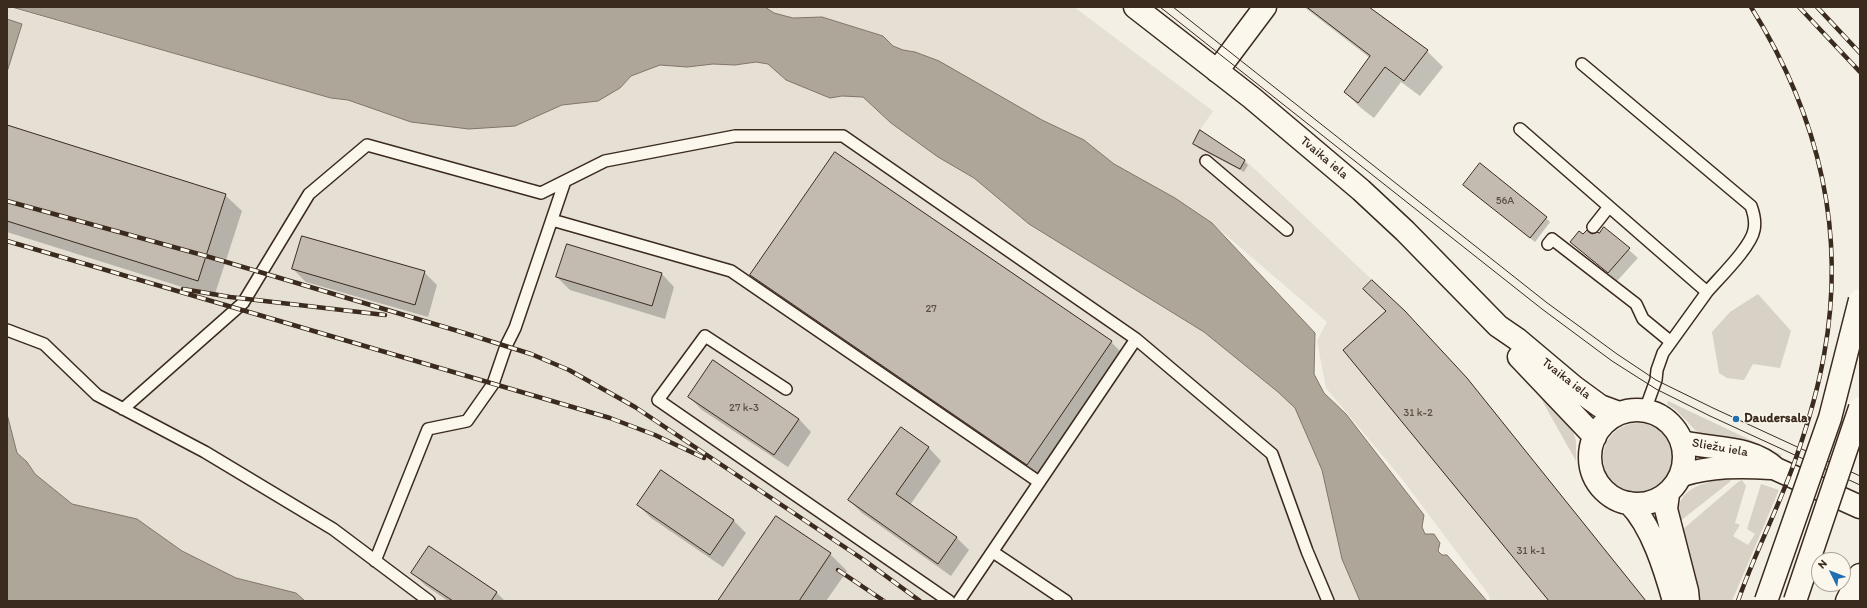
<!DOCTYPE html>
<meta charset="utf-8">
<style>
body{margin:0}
#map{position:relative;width:1867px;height:608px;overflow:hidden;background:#f3efe4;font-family:Itim,sans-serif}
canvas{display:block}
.frame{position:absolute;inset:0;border:8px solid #3b2a1e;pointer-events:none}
.north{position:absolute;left:1811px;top:552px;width:40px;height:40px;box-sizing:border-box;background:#fbf7ec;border:1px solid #aea59a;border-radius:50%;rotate:313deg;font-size:11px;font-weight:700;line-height:16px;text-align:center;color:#3b2a1e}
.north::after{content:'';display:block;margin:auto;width:14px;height:18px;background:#1f6fb2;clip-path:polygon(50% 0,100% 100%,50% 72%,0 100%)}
</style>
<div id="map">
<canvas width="1867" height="608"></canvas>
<div class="frame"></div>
<div class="north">N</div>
</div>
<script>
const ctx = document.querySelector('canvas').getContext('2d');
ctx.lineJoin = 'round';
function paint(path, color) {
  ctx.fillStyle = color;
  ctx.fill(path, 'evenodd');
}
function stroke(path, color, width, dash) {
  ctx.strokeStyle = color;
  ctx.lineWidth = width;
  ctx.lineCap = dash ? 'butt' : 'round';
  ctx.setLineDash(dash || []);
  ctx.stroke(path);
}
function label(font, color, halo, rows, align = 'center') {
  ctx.font = font + ' Itim,sans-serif';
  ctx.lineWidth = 3;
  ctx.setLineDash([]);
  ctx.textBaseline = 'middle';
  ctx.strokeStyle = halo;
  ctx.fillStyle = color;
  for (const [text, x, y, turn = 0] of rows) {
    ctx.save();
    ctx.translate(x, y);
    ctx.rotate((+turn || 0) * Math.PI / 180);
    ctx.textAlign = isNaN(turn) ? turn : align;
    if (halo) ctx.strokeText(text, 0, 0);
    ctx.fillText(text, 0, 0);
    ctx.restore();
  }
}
paint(new Path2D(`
 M 7,7 L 331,98 L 348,100 L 411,122 L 515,126 L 562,105 L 598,101 L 620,88 L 631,76 L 660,65 L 687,67 L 713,64 L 735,65 L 756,62 L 768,64 L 786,80 L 830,98 L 842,96 L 863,97 L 891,123 L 938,157 L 974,178 L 1029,224 L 1204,332 L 1278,392 L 1296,408 L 1322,470 L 1342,559 L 1360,601 L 305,601 L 296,593 L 236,578 L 182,551 L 137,519 L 72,504 L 35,474 L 27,462 L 17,453 L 7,414 L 7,72 L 22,24 L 7,19 Z
 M 765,7 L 1074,7 L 1213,111 L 1200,130 L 1244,159 L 1405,311 L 1467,378 L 1613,601 L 1490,601 L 1489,595 L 1402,479 L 1326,388 L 1317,341 L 1327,322 L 1212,223 L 1175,198 L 1114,164 L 1084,140 L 1043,120 L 915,52 L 903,50 L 893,46 L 883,36 L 822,17 L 793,18 L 774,13 Z`), '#e5dfd4');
paint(new Path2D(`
 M 1758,294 L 1791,331 L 1780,368 L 1753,364 L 1744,380 L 1727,378 L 1719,373 L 1712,332 L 1730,312 Z
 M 1535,388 L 1545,395 L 1550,406 L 1563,417 L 1573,431 L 1576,441 L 1576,461 Z
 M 1668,401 L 1782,455 L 1780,456 L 1749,443 L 1705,436 L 1696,431 L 1676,410 L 1667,404 Z
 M1603 458a35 35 0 1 1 70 0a35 35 0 1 1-70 0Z
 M 1729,479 L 1731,481 L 1679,522 C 1672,490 1703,481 1729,479 Z
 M 1742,480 L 1746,486 L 1735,523 L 1740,525 L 1733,536 L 1748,545 L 1755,534 L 1747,529 L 1761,484 L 1779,490 L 1732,601 L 1696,601 L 1682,530 L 1738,482 Z`), '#d8d1c6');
const water = new Path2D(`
 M 12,7 L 765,7 L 774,13 L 793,18 L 822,17 L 883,36 L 893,46 L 903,50 L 915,52 L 939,61 L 1042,120 L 1084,140 L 1114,164 L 1175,198 L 1212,223 L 1315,333 L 1314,374 L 1324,393 L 1346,414 L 1424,515 L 1422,527 L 1425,534 L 1434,534 L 1440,543 L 1438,551 L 1442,555 L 1447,555 L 1487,601 L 1360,601 L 1342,559 L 1322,470 L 1295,408 L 1278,392 L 1204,332 L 1029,224 L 974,178 L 938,157 L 891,123 L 863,97 L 842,96 L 830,98 L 786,80 L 768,64 L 756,62 L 735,65 L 713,64 L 687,67 L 660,65 L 631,76 L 620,88 L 598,101 L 562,105 L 515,126 L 469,129 L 411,122 L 348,100 L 331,98 Z
 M 7,19 L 22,24 L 7,72 Z
 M 7,414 L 17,453 L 27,462 L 35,474 L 72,504 L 137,519 L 182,551 L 236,578 L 296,593 L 305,601 L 7,601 Z`);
paint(water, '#afa69a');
stroke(water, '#817468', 1);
paint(new Path2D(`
 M 1304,7 L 1367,7 L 1427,51 L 1443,67 L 1420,96 L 1401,82 L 1374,118 L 1361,108 L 1345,92 L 1370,58 Z
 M 7,126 L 225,195 L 242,211 L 214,297 L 7,232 Z
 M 1194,144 L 1244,161 L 1248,165 L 1244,172 L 1198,148 Z
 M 1469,189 L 1546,218 L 1550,222 L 1535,242 Z
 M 1604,228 L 1638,258 L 1617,281 L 1571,242 L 1583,236 L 1599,235 Z
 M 293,269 L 424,272 L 437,285 L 428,317 L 306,282 Z
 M 662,274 L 674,287 L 665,319 L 570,290 L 557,277 Z
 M 751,275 L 1111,342 L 1128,359 L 1044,481 L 768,292 Z
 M 689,397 L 799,419 L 811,432 L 788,467 L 702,410 Z
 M 901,428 L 929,448 L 941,461 L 910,505 L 956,537 L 969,550 L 951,576 L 862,513 L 849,500 Z
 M 638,505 L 734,521 L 746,533 L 723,567 L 651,518 Z
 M 776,517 L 830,554 L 847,571 L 826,601 L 719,601 Z
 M 412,572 L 496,592 L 505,601 L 448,601 L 425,585 Z`), '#0003');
const building = new Path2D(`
 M 1307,7 L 1369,7 L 1428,50 L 1404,81 L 1385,67 L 1358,103 L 1344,92 L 1370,56 Z
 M 7,125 L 226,194 L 198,281 L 7,221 Z
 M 1200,130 L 1245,160 L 1240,169 L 1193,144 Z
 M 835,152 L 1112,341 L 1027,465 L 750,275 Z
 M 1480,163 L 1547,217 L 1530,238 L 1463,185 Z
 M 1604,227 L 1630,248 L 1608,273 L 1570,242 L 1579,231 L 1583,234 L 1587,230 L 1592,234 L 1598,232 L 1599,233 Z
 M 302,236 L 425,271 L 415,305 L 292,269 Z
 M 567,244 L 662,273 L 652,306 L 556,277 Z
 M 1372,280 L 1405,311 L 1467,378 L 1646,601 L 1549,601 L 1343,350 L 1386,311 L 1363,289 Z
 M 713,360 L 799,419 L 774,455 L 688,397 Z
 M 901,427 L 929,447 L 896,494 L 957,537 L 938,564 L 848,500 Z
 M 661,470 L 734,520 L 710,555 L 637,505 Z
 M 776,516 L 831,553 L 799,601 L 718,601 Z
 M 429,546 L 497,592 L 491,601 L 453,601 L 411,573 Z`);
paint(building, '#c3bbb0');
stroke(building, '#3b2a1e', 1);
const service = new Path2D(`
 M 1582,64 L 1751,206 C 1754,214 1756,221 1754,230 C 1751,247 1719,278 1707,292
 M 1520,129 L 1707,292 L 1663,353 L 1657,370 L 1656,380 L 1648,402 L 1647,410
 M 1206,161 L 1287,230
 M 552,220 L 731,271 L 1039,482
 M 1593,227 L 1608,208
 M 1548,244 L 1552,239 L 1636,304 L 1643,319 L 1671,342
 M 7,330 L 44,344 L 97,395 L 205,452 L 333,529 L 429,601
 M 786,389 L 705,336 L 658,400 L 949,601
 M 123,409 L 243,303 L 309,194 L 367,145 L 541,193 L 605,161 L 735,136 L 843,136 L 1136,339 L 1272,454 L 1307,551 L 1328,601
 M 993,552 L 1066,601
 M 375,561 L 428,429 L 467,421 L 493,384 L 506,346 L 515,328 L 565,181
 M 959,601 L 1136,339`);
const minor = new Path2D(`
 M 1217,71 L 1265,7
 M 1682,442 C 1715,450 1750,445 1776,469 L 1860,507
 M 1682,475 C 1712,466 1740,466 1771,468
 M 1847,601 L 1860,575`);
const tertiary = new Path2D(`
 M 1135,7 L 1252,98 L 1361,190 L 1405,231 L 1498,326 L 1517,339 L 1574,387 L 1600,406 L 1619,413
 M 1519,357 L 1595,437
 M1590 457a47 47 0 1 1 94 0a47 47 0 1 1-94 0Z
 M 1668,494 L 1666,509 L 1687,591 L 1688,601
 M 1629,503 C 1652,526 1665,569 1674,601`);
stroke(service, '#3b2a1e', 14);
stroke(minor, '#3b2a1e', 25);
stroke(tertiary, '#3b2a1e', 25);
stroke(service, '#fbf7ec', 11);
stroke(minor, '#fbf7ec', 22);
stroke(tertiary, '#fbf7ec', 22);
stroke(new Path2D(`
 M 1160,7 L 1542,309 L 1612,361 L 1656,389 L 1710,416 L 1860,485
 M 1173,7 L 1546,302 L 1617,354 L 1656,380 L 1713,408 L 1860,476`), '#3b2a1e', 1);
const rail = new Path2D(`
 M 1799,7 L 1860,72
 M 1817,7 L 1860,53
 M 7,201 L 206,256 L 458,331 L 531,354 L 569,370 L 635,407 L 864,560 L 920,601
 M 7,241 L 610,418 L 655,435 L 704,458
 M 183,289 L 230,297 L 385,315
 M 838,570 L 884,601
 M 1738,601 C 1755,552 1780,505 1797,455 C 1808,423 1818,389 1824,355 C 1847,230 1818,114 1751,7`);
stroke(rail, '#3b2a1e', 4.5);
stroke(rail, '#fbf7ec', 3, [9]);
const primaryBridge = new Path2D(`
 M 1766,601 L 1830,418 L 1860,300
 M 1795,601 L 1860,408`);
stroke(primaryBridge, '#3b2a1e', 25, []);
stroke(primaryBridge, '#fbf7ec', 22);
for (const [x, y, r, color] of [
 [1736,419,4,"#1f6fb2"]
]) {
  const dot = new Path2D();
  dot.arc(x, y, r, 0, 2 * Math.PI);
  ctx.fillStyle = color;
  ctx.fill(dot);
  stroke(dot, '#fbf7ec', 1.5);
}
label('11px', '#5d4e42', null, [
 ["56A",1505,201],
 ["27",931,309],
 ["27 k-3",744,408],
 ["31 k-2",1418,413],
 ["31 k-1",1531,551]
]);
label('13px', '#3b2a1e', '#fbf7ec', [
 ["Tvaika iela",1324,158,40],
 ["Tvaika iela",1566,379,38],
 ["Sliežu iela",1720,448,10]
]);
label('bold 13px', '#3b2a1e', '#fbf7ec', [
 ["Daudersala",1744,419]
], 'left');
</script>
